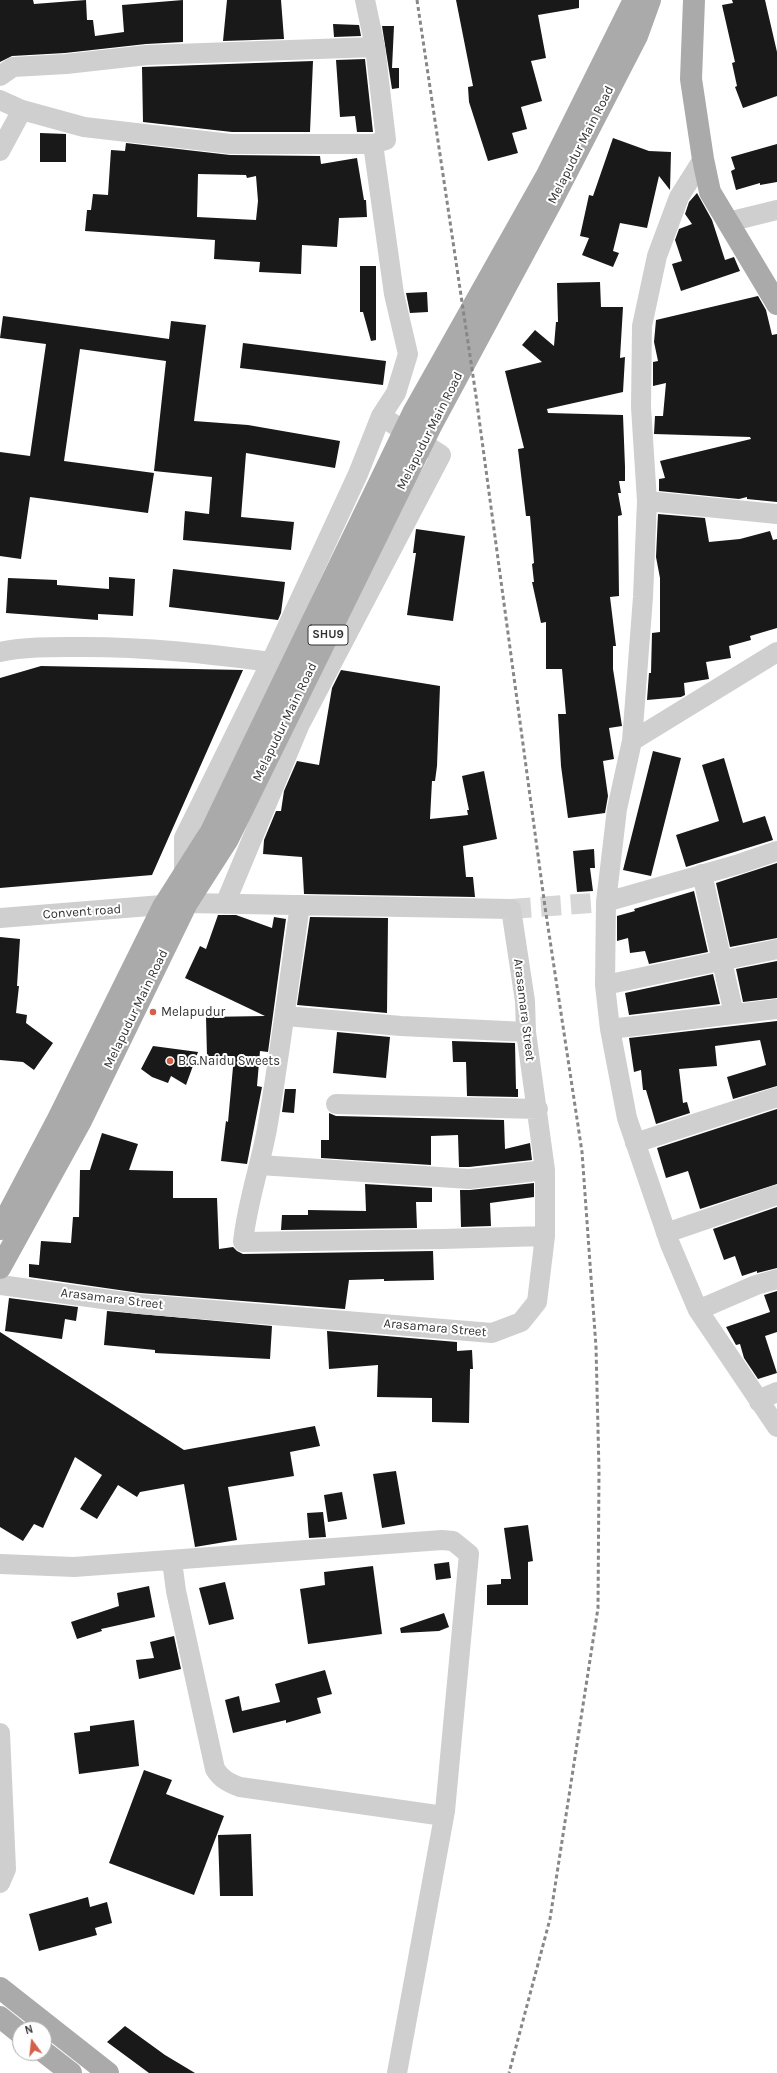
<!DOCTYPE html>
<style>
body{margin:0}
#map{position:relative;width:777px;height:2073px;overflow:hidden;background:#fff;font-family:Karla,sans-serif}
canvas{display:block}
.north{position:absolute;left:12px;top:2021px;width:40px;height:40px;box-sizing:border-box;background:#fff;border:1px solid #adadad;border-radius:50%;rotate:345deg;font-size:11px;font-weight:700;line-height:16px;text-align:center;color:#323232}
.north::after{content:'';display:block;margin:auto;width:14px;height:18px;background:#d36149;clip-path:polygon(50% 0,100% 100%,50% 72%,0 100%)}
</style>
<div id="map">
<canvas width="777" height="2073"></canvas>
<div class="north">N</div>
</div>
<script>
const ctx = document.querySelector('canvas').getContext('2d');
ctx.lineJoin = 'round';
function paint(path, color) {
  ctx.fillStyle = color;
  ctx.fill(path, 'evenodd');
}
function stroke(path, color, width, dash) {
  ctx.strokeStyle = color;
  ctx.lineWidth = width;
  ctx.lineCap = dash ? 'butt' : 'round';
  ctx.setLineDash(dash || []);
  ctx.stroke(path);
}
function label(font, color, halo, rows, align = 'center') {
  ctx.font = font + ' Karla,sans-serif';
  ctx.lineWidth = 4;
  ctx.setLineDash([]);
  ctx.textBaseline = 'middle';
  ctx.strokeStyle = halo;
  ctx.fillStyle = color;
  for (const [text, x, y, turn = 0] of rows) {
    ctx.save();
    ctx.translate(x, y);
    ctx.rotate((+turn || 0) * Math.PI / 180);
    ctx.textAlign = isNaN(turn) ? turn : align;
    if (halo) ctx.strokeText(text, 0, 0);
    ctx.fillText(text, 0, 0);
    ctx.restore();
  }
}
paint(new Path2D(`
 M 0,0 L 33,0 L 34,4 L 86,0 L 87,20 L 93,20 L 95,36 L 124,32 L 122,5 L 183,0 L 183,42 L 146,44 L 65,53 L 12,56 L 0,62 Z
 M 227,0 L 281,0 L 284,39 L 223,41 Z
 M 456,0 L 579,0 L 579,8 L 538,15 L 546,58 L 531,61 L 542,101 L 521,107 L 527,129 L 512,133 L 518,153 L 488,161 L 469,102 L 468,87 L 473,86 Z
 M 732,0 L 765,0 L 777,52 L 777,96 L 743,108 L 735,87 L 737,86 L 732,63 L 735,62 L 722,5 L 733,3 Z
 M 333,24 L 359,25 L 361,36 L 334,37 Z
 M 382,26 L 394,26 L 392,68 L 399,68 L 399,88 L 392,89 Z
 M 365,59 L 373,132 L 357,132 L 355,116 L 340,117 L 336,60 Z
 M 313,61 L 310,132 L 232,132 L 143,122 L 142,67 Z
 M 40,133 L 66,134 L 66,162 L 40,162 Z
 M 613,138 L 649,151 L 671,152 L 670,190 L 659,176 L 647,228 L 620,223 L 613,251 L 619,253 L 613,267 L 582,255 L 589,238 L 580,236 L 589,195 L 593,196 Z
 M 126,143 L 230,155 L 320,156 L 321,164 L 357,158 L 364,200 L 366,200 L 367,217 L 339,218 L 337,247 L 302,245 L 301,274 L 259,272 L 260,262 L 214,259 L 215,240 L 85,231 L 87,210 L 91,210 L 93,194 L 108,195 L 111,150 L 125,151 ZM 198,174 L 246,175 L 247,178 L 256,176 L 258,201 L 256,220 L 197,217 Z
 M 777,144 L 777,182 L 760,185 L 760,183 L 736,190 L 731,171 L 735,169 L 731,157 Z
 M 697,193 L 712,220 L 725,260 L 734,257 L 740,271 L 681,291 L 672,264 L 682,261 L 675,240 L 679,229 L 692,224 L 685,214 L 689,202 Z
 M 360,266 L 376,266 L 376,340 L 371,341 L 363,312 L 360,312 Z
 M 600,282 L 601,307 L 623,307 L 620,358 L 625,357 L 623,392 L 547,409 L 548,413 L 623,415 L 625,467 L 625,481 L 619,481 L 621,493 L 618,493 L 622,515 L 618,516 L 619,596 L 610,597 L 616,646 L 613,646 L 613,669 L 622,726 L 609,728 L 614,759 L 603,761 L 608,796 L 605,813 L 568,818 L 561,766 L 558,714 L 566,714 L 562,669 L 546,669 L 546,622 L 541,623 L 532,582 L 534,582 L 532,564 L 534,563 L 530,516 L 526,516 L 518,449 L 524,448 L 505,371 L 542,362 L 522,345 L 535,330 L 554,346 L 556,322 L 558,322 L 557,283 Z
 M 427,292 L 428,312 L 410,313 L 406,293 Z
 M 758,296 L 766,310 L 772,335 L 777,334 L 777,502 L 747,499 L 747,497 L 739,499 L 659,491 L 659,479 L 665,478 L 660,461 L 751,439 L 750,437 L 654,434 L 655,416 L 663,416 L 666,383 L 653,386 L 653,362 L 658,361 L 654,342 L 656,320 Z
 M 3,316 L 169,339 L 171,321 L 206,325 L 194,421 L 248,425 L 340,441 L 335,468 L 246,453 L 241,517 L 294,522 L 291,550 L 183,540 L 185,511 L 209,514 L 212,477 L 154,471 L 166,361 L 80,349 L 64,461 L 154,473 L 148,513 L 30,497 L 21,559 L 0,556 L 0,452 L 30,456 L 46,344 L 0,338 Z
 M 243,343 L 386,361 L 383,385 L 240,368 Z
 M 658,514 L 705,518 L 709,542 L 740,539 L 770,531 L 773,540 L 777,539 L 777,628 L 750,636 L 751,640 L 729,646 L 731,658 L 706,662 L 709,679 L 684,683 L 685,695 L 681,697 L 647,700 L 649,673 L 651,673 L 652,633 L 660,632 L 660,578 L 656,557 Z
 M 416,529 L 465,536 L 453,621 L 407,615 L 416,553 L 413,553 Z
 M 173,569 L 285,582 L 281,613 L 278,620 L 169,607 Z
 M 109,577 L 135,579 L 133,616 L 98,614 L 98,620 L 6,613 L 8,578 L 57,580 L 57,585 L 109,589 Z
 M 41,666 L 243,670 L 152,875 L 0,888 L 0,678 Z
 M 341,670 L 440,686 L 437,766 L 435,781 L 432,781 L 430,819 L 468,815 L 467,810 L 469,810 L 462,776 L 484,771 L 497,839 L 463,846 L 466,877 L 473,877 L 475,897 L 304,894 L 302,857 L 263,854 L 264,840 L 276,811 L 281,811 L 284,791 L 297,761 L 319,765 L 332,688 Z
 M 653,751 L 681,758 L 651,876 L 623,870 Z
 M 724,758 L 743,823 L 765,816 L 773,840 L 686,867 L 676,835 L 719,821 L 702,765 Z
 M 594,849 L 595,868 L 590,868 L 593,891 L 577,892 L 573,851 Z
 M 777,863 L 777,938 L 730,947 L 716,883 Z
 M 694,891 L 708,952 L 649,964 L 645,951 L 630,953 L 628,938 L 617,941 L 617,916 L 635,911 L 634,909 Z
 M 218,915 L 236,915 L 272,928 L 274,917 L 286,919 L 268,1052 L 260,1051 L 257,1086 L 262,1087 L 247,1164 L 221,1161 L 226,1121 L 228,1122 L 234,1056 L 207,1056 L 206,1017 L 265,1016 L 185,978 L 200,946 L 206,949 Z
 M 310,917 L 388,918 L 387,1013 L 297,1005 Z
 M 0,937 L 20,939 L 17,986 L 19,986 L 16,1013 L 27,1015 L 26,1023 L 53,1043 L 34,1070 L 23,1062 L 0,1060 Z
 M 777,961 L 777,998 L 743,1002 L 736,969 Z
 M 713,974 L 720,1004 L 629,1015 L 625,993 Z
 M 777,1021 L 777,1086 L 733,1099 L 727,1077 L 766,1065 L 760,1040 L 715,1046 L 717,1066 L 679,1069 L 683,1103 L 687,1102 L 690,1113 L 656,1124 L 646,1090 L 643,1090 L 641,1070 L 634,1072 L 629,1038 Z
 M 337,1032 L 390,1037 L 386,1078 L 333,1073 Z
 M 452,1041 L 515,1043 L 516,1089 L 518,1089 L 518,1097 L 467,1096 L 466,1062 L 453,1062 Z
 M 153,1046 L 198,1052 L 186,1085 L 171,1076 L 168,1083 L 152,1077 L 141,1069 Z
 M 285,1089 L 296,1089 L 294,1113 L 282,1112 Z
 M 777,1109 L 777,1184 L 700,1209 L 688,1171 L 666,1178 L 657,1148 Z
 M 329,1113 L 336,1116 L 504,1120 L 505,1149 L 530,1143 L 532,1160 L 469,1167 L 459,1167 L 458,1135 L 431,1136 L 431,1165 L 321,1158 L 321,1140 L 329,1140 Z
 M 102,1133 L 138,1144 L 129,1170 L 173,1171 L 173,1198 L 217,1198 L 219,1249 L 233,1247 L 237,1251 L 243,1254 L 433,1251 L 434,1280 L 384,1281 L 384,1279 L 349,1280 L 345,1309 L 140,1293 L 29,1277 L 29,1264 L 39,1265 L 41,1241 L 71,1243 L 73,1217 L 79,1217 L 80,1170 L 90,1170 Z
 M 534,1183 L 534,1197 L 490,1203 L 491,1226 L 461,1227 L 460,1190 L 470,1190 Z
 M 365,1184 L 432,1188 L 432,1202 L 416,1202 L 417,1228 L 281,1230 L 282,1215 L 308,1215 L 308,1210 L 366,1211 Z
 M 777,1207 L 777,1268 L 757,1273 L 757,1271 L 742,1276 L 735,1256 L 724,1260 L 713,1229 Z
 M 777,1291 L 777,1332 L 765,1336 L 777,1373 L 758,1379 L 744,1358 L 740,1344 L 736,1345 L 726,1327 L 770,1312 L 764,1295 Z
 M 9,1298 L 78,1307 L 76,1321 L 65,1319 L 62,1339 L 5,1331 Z
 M 107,1311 L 272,1326 L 270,1359 L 155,1353 L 155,1350 L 104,1345 Z
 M 327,1331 L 457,1342 L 457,1351 L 472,1350 L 473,1369 L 470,1369 L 469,1423 L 432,1422 L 432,1398 L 377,1397 L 378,1365 L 329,1369 Z
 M 0,1332 L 184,1450 L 315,1426 L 320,1446 L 290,1452 L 294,1476 L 228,1487 L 237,1540 L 195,1547 L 184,1484 L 140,1492 L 137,1497 L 118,1485 L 97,1519 L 80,1509 L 102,1475 L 75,1457 L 43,1528 L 34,1524 L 23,1541 L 0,1527 Z
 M 396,1471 L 405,1524 L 382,1528 L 373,1474 Z
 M 342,1492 L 347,1519 L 328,1522 L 324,1495 Z
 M 323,1512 L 326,1537 L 309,1538 L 307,1513 Z
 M 528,1525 L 533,1561 L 528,1562 L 528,1605 L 487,1605 L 487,1585 L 501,1584 L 501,1579 L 511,1579 L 504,1528 Z
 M 449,1562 L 451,1578 L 436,1580 L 434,1564 Z
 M 373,1566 L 382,1634 L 308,1644 L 300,1589 L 325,1585 L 324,1572 Z
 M 225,1582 L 234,1619 L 209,1625 L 199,1588 Z
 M 149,1586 L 155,1617 L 101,1629 L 102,1631 L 77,1639 L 71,1622 L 119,1606 L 117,1593 Z
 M 444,1613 L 449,1627 L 439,1631 L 401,1633 L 400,1628 Z
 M 174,1636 L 181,1669 L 139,1679 L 136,1660 L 154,1658 L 150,1642 Z
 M 325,1670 L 332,1694 L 317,1698 L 321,1713 L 286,1723 L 286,1720 L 233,1733 L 225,1700 L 239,1696 L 242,1711 L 280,1702 L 275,1684 Z
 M 134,1720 L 139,1766 L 79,1774 L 74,1733 L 90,1731 L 90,1726 Z
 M 144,1770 L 172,1780 L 166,1794 L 224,1816 L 194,1895 L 109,1863 Z
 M 251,1834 L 253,1896 L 220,1896 L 218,1835 Z
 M 88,1897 L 90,1907 L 107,1902 L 112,1923 L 95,1928 L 97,1935 L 39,1951 L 29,1914 Z
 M 125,2026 L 165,2055 L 195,2073 L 149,2073 L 107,2042 Z`), '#191919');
stroke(new Path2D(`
 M 511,909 L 606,902`), '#d6d6d6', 20, [20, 10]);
stroke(new Path2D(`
 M 365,0 L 375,47 L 386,140 L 373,144
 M 0,76 L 13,67 L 66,64 L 147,55 L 375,47
 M 0,100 L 22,110 L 84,127 L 231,144 L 373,144 L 394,294 L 408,354 L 396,393 L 381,416 L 358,474 L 271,662
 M 0,151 L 22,110
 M 703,159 L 679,197 L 657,256 L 642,326 L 641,407 L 647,501 L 643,597 L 632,741 L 617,809 L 606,902 L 739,864 L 777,851
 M 728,222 L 777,210
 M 647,501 L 777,514
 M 0,652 C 27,646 57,647 85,647 C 148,647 209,654 271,662 L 184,838 L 184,876
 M 632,741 L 777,652
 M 702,874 L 734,1014
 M 606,902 L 605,985 L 610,1029 L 627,1118 L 670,1244 L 698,1310 L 756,1285 L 777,1279
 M 225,904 L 300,724 L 441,455 L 381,416
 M 300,905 C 289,980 280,1054 267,1129 C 260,1167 247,1203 243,1242 L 442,1239 L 545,1236
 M 0,918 L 187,903 L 511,909 L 525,1001 L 526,1032 L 545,1170 L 545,1236 L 537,1302 L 521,1322 L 492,1333 L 139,1304 L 0,1285
 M 605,985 L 777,949
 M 286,1016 L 401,1026 L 526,1032
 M 610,1029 L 777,1009
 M 336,1104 L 538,1109
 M 635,1143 L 777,1097
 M 260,1165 L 469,1179 L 545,1170
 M 666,1233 L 777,1195
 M 698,1310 L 777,1427
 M 759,1402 L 763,1398 L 777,1392
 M 172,1561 L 176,1591 L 215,1769 C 221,1779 229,1783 240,1787 L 444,1816
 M 0,1564 L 74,1567 L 442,1540 L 453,1541 L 469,1554 L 445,1811 L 397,2073
 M 0,1733 L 6,1869 L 0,1883`), '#cfcfcf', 20);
stroke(new Path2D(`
 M 694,0 L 691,79 L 703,159 L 710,192 L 777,304
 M 0,1229 L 58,1119 L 163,907 L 210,833 L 413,413 L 547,175 L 634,0
 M 0,1268 L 81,1121 L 187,903 L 228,839 L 432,424 L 553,199 L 637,36 L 650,0
 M 0,1988 L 108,2073
 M 0,2017 L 20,2033
 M 44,2052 L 71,2073`), '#aaa', 22);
stroke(new Path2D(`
 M 417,0 L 476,396 L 545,907 L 582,1152 L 596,1347 L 599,1471 L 598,1608 L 550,1919 L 509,2073`), '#878787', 3, [4, 3]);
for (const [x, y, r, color] of [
 [153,1012,4,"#d36149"],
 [170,1061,4,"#d36149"]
]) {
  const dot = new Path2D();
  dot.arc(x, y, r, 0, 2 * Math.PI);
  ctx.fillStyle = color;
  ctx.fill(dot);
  stroke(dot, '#fff', 1.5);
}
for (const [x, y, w] of [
 [328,635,40]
]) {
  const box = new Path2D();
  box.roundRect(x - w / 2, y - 10, w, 20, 3);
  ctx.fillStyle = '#fff';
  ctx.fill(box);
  stroke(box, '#323232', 1);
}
label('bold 12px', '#323232', null, [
 ["SHU9",328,635]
]);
label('13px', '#323232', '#fff', [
 ["Melapudur Main Road",581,145,-63],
 ["Melapudur Main Road",430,431,-63],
 ["Melapudur Main Road",285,722,-64],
 ["Convent road",82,912,-4],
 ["Melapudur Main Road",136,1009,-64],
 ["Arasamara Street",524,1010,83],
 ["Arasamara Street",112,1299,7],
 ["Arasamara Street",435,1328,5]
]);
label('13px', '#323232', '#fff', [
 ["Melapudur",161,1012],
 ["B.G.Naidu Sweets",178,1061]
], 'left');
</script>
